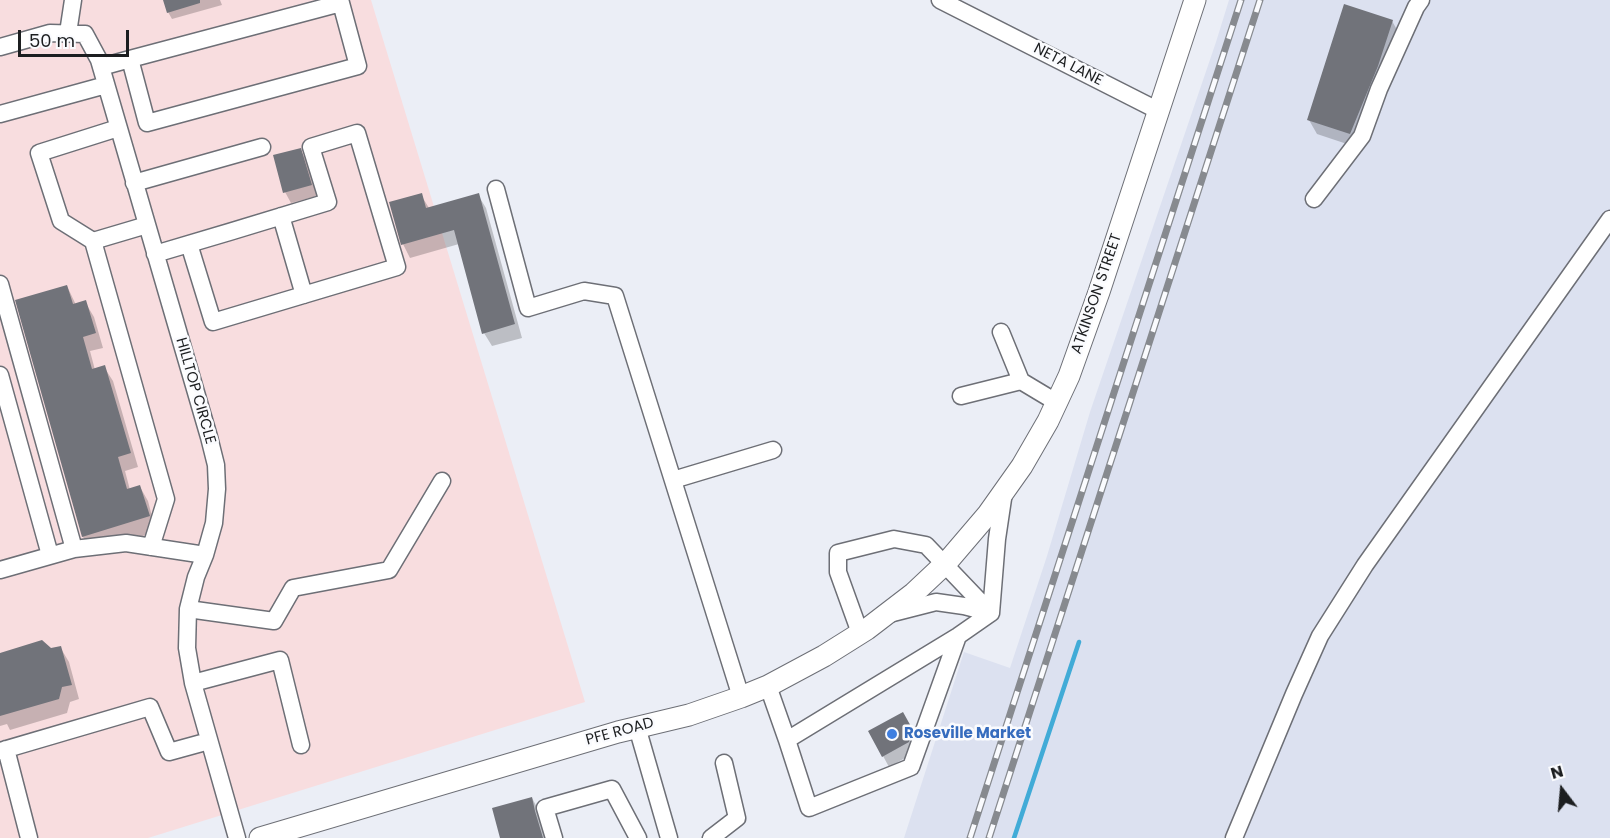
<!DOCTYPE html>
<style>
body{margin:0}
#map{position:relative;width:1610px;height:838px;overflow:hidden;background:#ebeef6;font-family:Poppins,sans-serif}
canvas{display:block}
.north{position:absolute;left:1532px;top:760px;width:60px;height:60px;-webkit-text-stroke:4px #fafbfe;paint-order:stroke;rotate:344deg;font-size:16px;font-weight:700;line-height:24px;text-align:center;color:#1c1e20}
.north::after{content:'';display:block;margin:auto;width:21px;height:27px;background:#1c1e20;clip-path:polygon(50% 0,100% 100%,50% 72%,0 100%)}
.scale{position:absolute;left:18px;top:30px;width:111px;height:27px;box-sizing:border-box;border:3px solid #1c1e20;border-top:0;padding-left:8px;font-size:18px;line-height:21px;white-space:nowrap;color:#1c1e20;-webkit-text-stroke:4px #fafbfe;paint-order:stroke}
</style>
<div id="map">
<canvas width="1610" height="838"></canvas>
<div class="north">N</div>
<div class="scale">50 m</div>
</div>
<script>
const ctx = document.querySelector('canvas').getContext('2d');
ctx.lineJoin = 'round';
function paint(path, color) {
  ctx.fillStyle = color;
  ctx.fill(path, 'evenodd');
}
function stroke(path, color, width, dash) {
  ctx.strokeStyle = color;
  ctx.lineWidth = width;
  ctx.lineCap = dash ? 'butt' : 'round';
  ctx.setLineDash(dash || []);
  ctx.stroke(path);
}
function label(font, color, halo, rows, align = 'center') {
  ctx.font = font + ' Poppins,sans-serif';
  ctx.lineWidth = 5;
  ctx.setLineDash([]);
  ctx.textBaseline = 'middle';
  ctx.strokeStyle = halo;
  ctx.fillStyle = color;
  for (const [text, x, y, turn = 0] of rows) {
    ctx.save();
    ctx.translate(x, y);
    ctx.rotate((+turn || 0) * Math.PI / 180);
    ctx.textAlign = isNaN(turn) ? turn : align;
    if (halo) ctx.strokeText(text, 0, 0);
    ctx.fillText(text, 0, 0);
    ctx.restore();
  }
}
paint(new Path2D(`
 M 1229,0 L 1610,0 L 1610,838 L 904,838 L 964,652 L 1010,668 L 1047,556 L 1090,412 L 1216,42 Z`), '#dce1f0');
paint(new Path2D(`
 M 0,0 L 371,0 L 585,702 L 148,838 L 0,838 Z`), '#f8dddf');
paint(new Path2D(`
 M 164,0 L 220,0 L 222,5 L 172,19 L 168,12 Z
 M 1392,21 L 1400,35 L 1359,148 L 1317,134 L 1309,120 Z
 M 300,149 L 306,160 L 317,196 L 291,203 L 285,192 Z
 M 421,195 L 429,208 L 478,195 L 486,208 L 522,338 L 492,346 L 484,333 L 459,244 L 410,258 L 403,244 Z
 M 67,286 L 76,305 L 85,302 L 94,317 L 103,348 L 90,351 L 95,370 L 104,367 L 113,381 L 138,467 L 125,471 L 130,490 L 140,487 L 148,501 L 156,532 L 92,551 L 83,537 L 17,301 Z
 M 60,647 L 69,662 L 79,699 L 70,702 L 67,713 L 10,730 L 7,724 L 0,726 L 0,654 L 51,650 Z
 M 903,714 L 918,742 L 914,753 L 889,767 L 870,732 Z
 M 532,798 L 540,813 L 546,838 L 502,838 Z`), '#0003');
stroke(new Path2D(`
 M 1014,838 L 1079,642`), '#41abd7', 4.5);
paint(new Path2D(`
 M 163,0 L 200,0 L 200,3 L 167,13 Z
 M 1344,4 L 1393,20 L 1378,66 L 1350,134 L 1307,120 Z
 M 301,148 L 312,185 L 283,193 L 273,155 Z
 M 422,193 L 426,208 L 479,193 L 515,324 L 482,334 L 454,230 L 401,245 L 389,202 Z
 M 67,285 L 73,304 L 86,300 L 96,333 L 83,337 L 92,369 L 105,365 L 131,453 L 118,457 L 127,489 L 140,485 L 150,516 L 82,537 L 15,300 Z
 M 42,640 L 51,648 L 61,646 L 72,685 L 62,687 L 59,699 L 0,716 L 0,653 Z
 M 903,712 L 913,730 L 909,742 L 882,757 L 868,731 Z
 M 532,797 L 535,811 L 543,838 L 500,838 L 492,808 Z`), '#71737a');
const minor = new Path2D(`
 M 940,0 L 1159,111
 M 68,33 L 73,0
 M 0,47 L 50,33 L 85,34 L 99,60 L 209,437 L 216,465 L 217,489 L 214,523 L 205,555 L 196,577 L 188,609 L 187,648 L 193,683 L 237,838
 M 101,67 L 130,59 L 341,3 L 358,66 L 147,123 L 130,59
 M 0,114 L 106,85
 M 134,183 L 262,147
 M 496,189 L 528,308 L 584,291 L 615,296 L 741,697
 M 1314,199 L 1362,136 L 1379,89 L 1416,7 L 1421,0
 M 281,216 L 304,295
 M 147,225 L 93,241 L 166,499 L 151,547
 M 93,241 L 61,221 L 39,153 L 118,128
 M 155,254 C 213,237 270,220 328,202 L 311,147 L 357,133 L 397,267 L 213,322 L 189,244
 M 0,284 L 5,302
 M 0,303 L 5,302 L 74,549
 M 1001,332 L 1021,381 L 1056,402
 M 0,375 L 50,555
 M 961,396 L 1021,381
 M 673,480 L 773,450
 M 0,570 L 74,549 L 126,543 L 205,555
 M 188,609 L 274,621 L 293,588 L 389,570 L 442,481
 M 889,614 L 936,602 L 964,606 L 991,613 L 997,539 L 1004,492
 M 193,683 L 280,660 L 301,745
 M 768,686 L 787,740 L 958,636 L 991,613 L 926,545 L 894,539 L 838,553 L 838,572 L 860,633
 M 637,727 L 669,838
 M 787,740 L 809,808 L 911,767 L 958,636
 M 6,749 L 29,838
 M 0,751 L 150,707 L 169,752 L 209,741
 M 554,838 L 545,808 L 612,789 L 638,838
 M 711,838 L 737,818 L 724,763
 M 1234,838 L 1294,694 L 1320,636 L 1365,565 L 1610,219`);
const major = new Path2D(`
 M 260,838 L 618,732 L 689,715 L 741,697 L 768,686 L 824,656 L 867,629 L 914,593 L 947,562 L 988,514 L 1022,466 L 1048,421 L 1069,376 L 1099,292 L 1195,0`);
stroke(minor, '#6d6f76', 19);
stroke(major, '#6d6f76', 23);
stroke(minor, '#fff', 16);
stroke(major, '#fff', 21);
const rail = new Path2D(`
 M 970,838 L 1241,0
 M 989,838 L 1260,0`);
stroke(rail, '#878a8f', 7);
stroke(rail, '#fafbfe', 4.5, [14]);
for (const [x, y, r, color] of [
 [892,734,6,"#3f7fe0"]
]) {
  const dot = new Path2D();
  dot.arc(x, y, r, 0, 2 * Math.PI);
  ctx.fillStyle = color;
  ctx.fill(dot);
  stroke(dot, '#fafbfe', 2);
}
label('15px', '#1c1e20', '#fafbfe', [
 ["NETA LANE",1068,65,27],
 ["ATKINSON STREET",1097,294,-71],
 ["HILLTOP CIRCLE",195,391,74],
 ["PFE ROAD",620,732,-15]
]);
label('bold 15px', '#366cbe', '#fafbfe', [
 ["Roseville Market",904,734]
], 'left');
</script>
